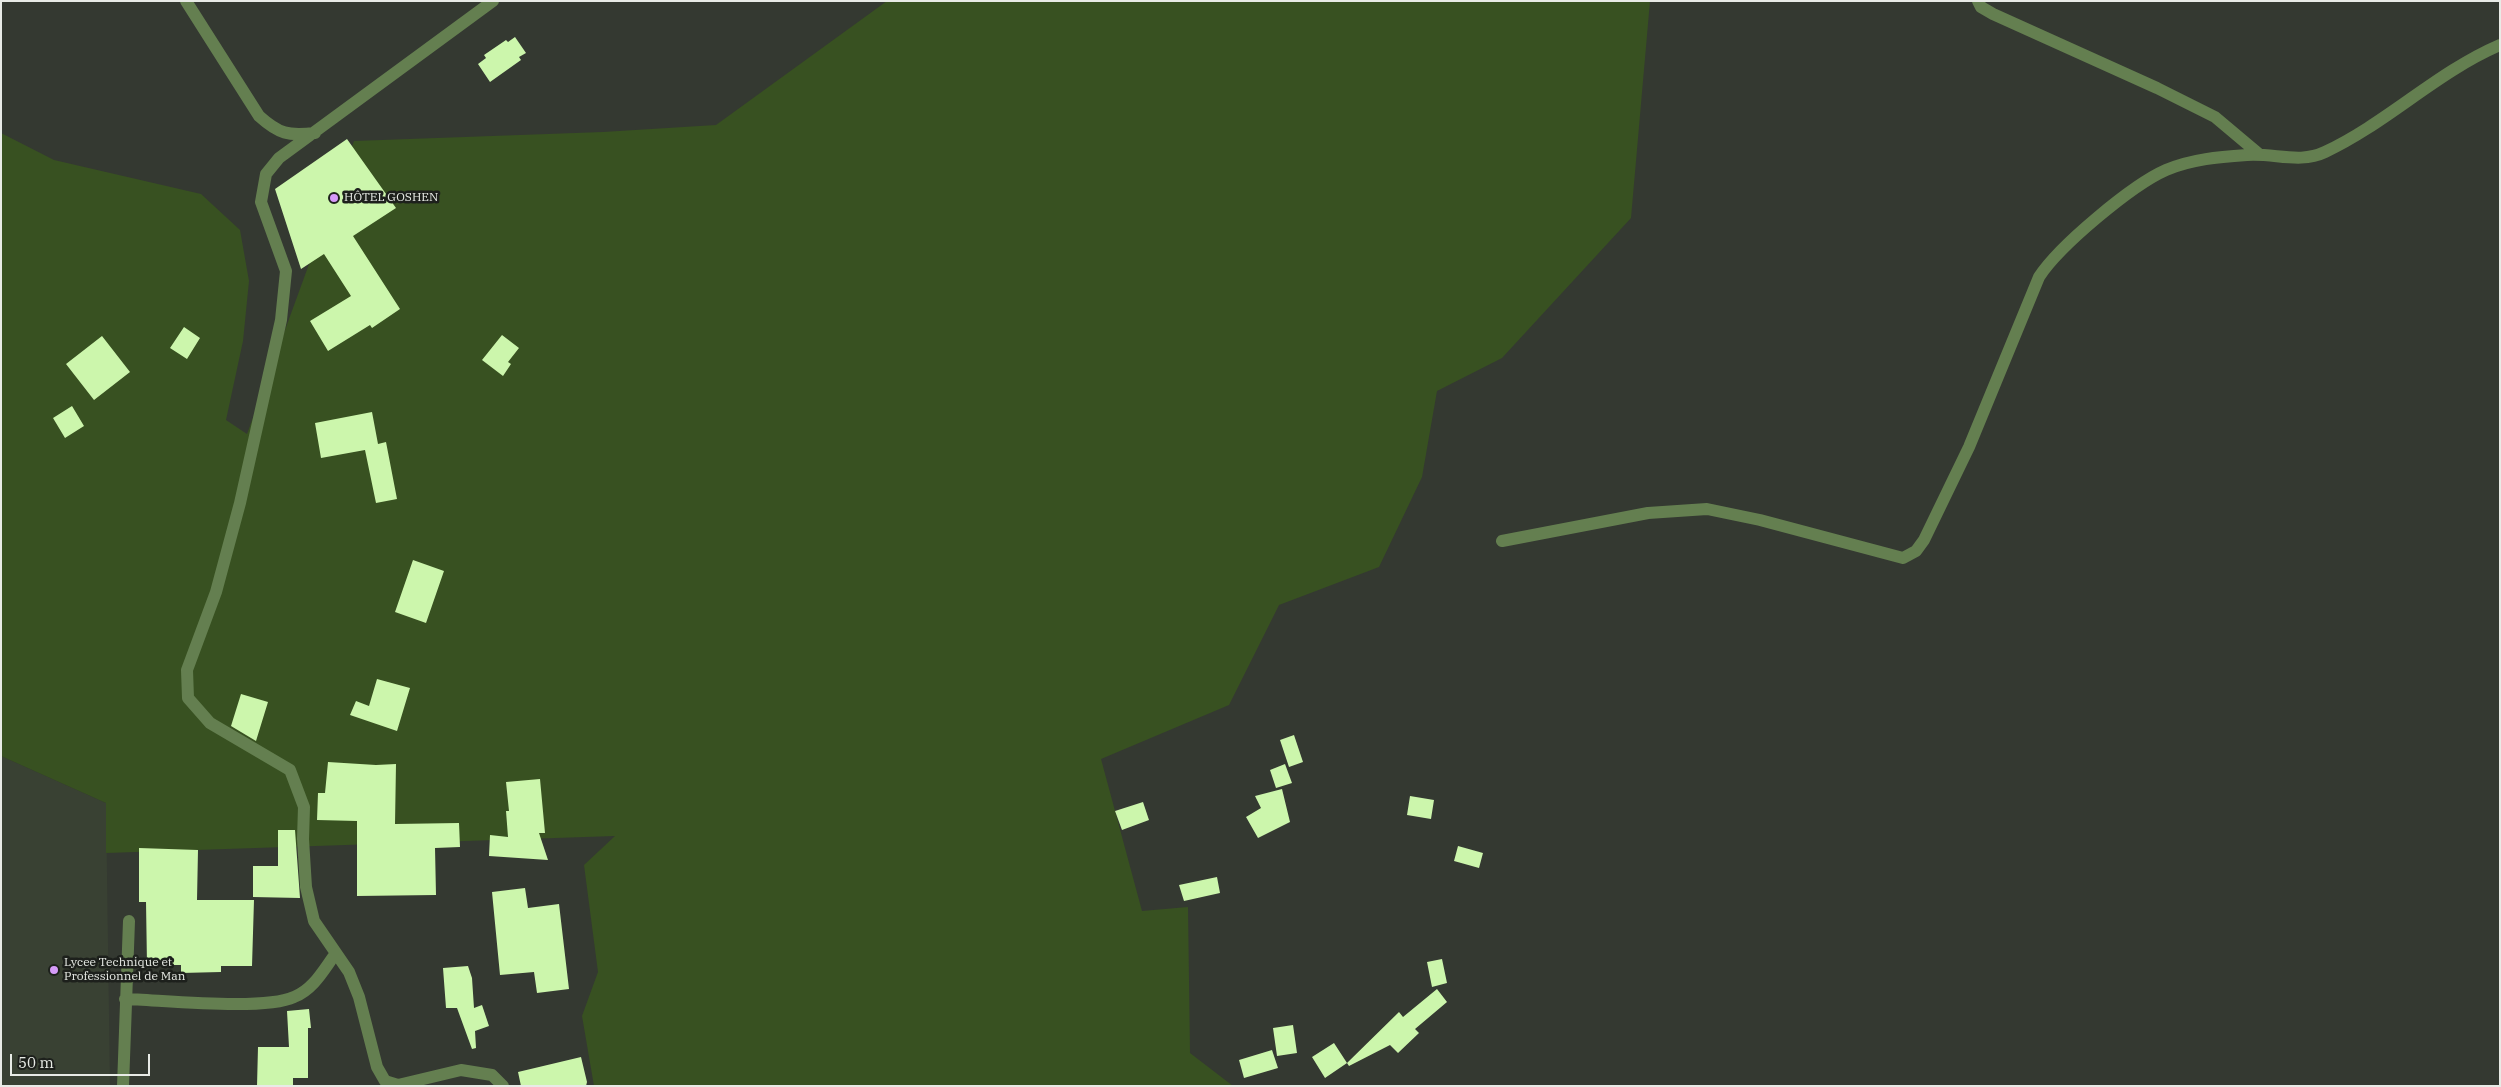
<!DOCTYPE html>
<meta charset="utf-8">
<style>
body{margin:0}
#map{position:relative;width:2501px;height:1087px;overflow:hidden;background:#343931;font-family:"IBM Plex Serif",serif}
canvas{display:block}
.frame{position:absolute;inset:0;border:2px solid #e8ebe6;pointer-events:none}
.scale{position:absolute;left:10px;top:1054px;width:140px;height:22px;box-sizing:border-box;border:2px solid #e8ebe6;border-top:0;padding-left:6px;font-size:15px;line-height:18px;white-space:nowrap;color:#e8ebe6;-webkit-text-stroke:4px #1d201c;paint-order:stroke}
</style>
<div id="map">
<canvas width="2501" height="1087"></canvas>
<div class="frame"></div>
<div class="scale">50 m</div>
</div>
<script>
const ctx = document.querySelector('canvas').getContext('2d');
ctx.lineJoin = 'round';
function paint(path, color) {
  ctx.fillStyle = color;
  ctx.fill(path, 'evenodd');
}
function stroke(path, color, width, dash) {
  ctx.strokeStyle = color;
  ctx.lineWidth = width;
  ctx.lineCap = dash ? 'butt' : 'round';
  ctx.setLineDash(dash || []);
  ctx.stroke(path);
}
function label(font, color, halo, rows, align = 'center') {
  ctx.font = font + ' "IBM Plex Serif",serif';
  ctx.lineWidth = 5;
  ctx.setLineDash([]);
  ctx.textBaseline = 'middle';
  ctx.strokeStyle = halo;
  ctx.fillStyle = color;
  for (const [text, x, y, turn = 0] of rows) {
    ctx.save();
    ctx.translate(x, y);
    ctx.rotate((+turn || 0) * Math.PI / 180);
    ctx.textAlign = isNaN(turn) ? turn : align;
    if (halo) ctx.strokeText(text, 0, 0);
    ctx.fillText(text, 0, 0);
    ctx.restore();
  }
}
paint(new Path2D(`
 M 1,756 L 106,803 L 110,1086 L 1,1086 Z`), '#394133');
paint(new Path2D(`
 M 887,1 L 1650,1 L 1631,218 L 1502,358 L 1437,391 L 1422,477 L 1379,567 L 1279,605 L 1229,705 L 1101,759 L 1142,911 L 1188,907 L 1190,1053 L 1233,1086 L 594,1086 L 582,1016 L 598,972 L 584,865 L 615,836 L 106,853 L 106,803 L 1,756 L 1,133 L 54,160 L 201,194 L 240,230 L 249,281 L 243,341 L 226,420 L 247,434 L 354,141 L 603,132 L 716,125 Z`), '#385121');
paint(new Path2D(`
 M 515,37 L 526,53 L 519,57 L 521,60 L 490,82 L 478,64 L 486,58 L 484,55 L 506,40 L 508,42 Z
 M 347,139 L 396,208 L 353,236 L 400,309 L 372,328 L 370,325 L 328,351 L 310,321 L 351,296 L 324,254 L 301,269 L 275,189 Z
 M 184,327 L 200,338 L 187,359 L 170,348 Z
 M 502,335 L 519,348 L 508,362 L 511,364 L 503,376 L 482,360 Z
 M 102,336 L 130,372 L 94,400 L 66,364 Z
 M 72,406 L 84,426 L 65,438 L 53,418 Z
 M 372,412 L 378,444 L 386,442 L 397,499 L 376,503 L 365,450 L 321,458 L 315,423 Z
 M 413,560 L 444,571 L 426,623 L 395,612 Z
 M 377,679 L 410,688 L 397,731 L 350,715 L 356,701 L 369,706 Z
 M 241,694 L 268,702 L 256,741 L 231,726 Z
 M 1294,735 L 1303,762 L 1289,767 L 1280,740 Z
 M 328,762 L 376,765 L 396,764 L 395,824 L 459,823 L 460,847 L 435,848 L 436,895 L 357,896 L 357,821 L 317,820 L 318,793 L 325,793 Z
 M 1285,764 L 1292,783 L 1276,788 L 1270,770 Z
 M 540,779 L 545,833 L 539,833 L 548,860 L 489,856 L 490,835 L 508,837 L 506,811 L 509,811 L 506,782 Z
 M 1282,789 L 1290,822 L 1258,838 L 1246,817 L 1261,808 L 1255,796 Z
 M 1410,796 L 1434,800 L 1431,819 L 1407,815 Z
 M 1143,802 L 1149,820 L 1122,830 L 1115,811 Z
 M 278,830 L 295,830 L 300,898 L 253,897 L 253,866 L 278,866 Z
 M 1458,846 L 1483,853 L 1479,868 L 1454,861 Z
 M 139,848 L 198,850 L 197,900 L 254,900 L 252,966 L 221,966 L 221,972 L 181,973 L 181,965 L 147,965 L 146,902 L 139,902 Z
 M 1217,877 L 1220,893 L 1184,901 L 1179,885 Z
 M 525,888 L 528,908 L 559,904 L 569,989 L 537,993 L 534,972 L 500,975 L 492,892 Z
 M 1442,959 L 1447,983 L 1432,987 L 1427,962 Z
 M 468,966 L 472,978 L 474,1008 L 482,1005 L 489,1026 L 475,1031 L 476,1048 L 472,1049 L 457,1008 L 446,1008 L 443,968 Z
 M 1437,989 L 1447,1002 L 1415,1029 L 1419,1033 L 1398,1053 L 1390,1045 L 1349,1066 L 1347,1063 L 1325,1078 L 1312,1057 L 1334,1043 L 1347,1063 L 1399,1012 L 1403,1017 Z
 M 309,1009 L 311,1028 L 308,1028 L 308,1078 L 293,1078 L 293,1086 L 257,1086 L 258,1047 L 289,1047 L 287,1011 Z
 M 1293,1025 L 1297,1053 L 1277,1056 L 1273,1028 Z
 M 1272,1050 L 1278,1068 L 1244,1078 L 1239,1060 Z
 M 581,1057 L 587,1082 L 586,1086 L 521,1086 L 518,1072 Z`), '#ccf6ac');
stroke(new Path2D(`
 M 186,1 L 259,116 C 279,134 288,136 315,133
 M 493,1 L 279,158 L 266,174 L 261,202 L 286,271 L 281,320 L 240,503 L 216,592 L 187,670 L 188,698 L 210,723 L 290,770 L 304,807 L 303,839 L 306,887 L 314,921 L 349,972 L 359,997 L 377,1067 L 385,1081 L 398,1085 L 461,1070 L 492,1075 L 503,1086
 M 1978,1 L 1981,7 L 1993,14 L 2157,88 L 2215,117 L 2259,154
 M 1502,541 L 1648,513 L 1707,509 L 1760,520 L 1903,558 L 1916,551 L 1924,540 L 1969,447 L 2039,277 C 2059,246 2132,185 2166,170 C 2192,159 2219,157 2247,155 C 2275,153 2300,164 2325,152 C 2387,123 2437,72 2500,45
 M 125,999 C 162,1000 264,1011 294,997 C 314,989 324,969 336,953
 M 123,1086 L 129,921`), '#647f50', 12);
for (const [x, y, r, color] of [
 [334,198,5,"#d69bf9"],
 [54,970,5,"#d69bf9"]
]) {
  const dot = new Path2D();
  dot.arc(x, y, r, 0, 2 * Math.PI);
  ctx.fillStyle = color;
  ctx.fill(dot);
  stroke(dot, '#1d201c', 2);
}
label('12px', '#e8ebe6', '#1d201c', [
 ["HÔTEL GOSHEN",344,198],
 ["Lycee Technique et",64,963],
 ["Professionnel de Man",64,977]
], 'left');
</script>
